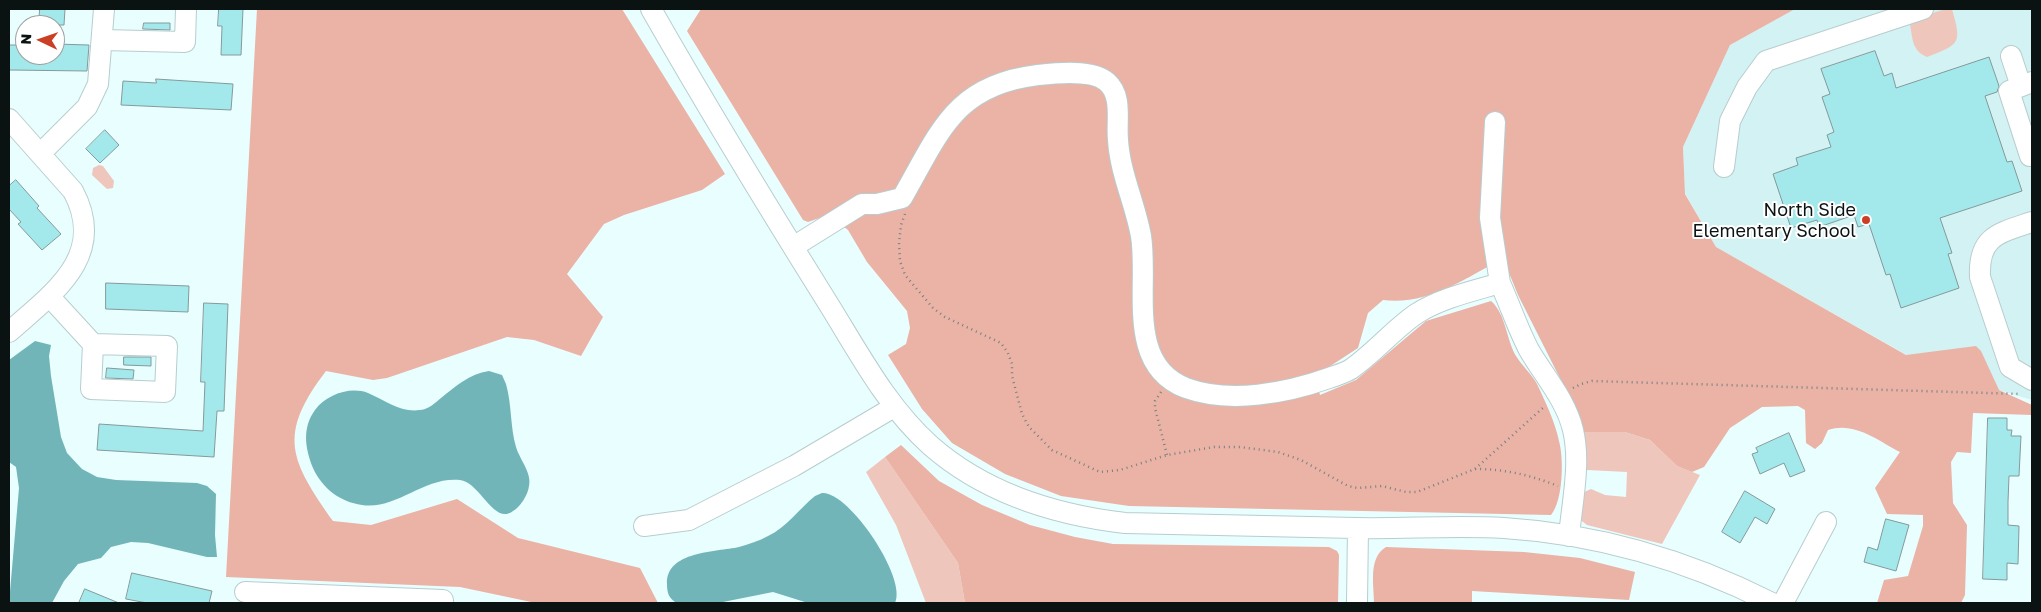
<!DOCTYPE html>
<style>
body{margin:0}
#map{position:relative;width:2041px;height:612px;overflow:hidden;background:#e8feff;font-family:"Golos Text",sans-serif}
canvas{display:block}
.frame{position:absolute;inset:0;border:10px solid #0b1212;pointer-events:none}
.north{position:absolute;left:15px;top:15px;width:50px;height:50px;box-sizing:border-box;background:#fff;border:1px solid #9da0a0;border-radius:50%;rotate:273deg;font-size:14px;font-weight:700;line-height:20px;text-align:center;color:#0b1212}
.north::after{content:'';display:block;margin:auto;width:18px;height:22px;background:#cb4025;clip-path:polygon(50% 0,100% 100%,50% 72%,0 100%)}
</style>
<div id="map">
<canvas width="2041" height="612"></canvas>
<div class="frame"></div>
<div class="north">N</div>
</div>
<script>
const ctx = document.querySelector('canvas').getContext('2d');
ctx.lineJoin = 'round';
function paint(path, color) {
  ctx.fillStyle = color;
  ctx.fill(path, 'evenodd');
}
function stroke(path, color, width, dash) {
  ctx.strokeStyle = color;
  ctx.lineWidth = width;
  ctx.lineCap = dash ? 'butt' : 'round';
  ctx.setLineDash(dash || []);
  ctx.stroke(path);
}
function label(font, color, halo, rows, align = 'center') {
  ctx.font = font + ' "Golos Text",sans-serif';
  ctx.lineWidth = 4;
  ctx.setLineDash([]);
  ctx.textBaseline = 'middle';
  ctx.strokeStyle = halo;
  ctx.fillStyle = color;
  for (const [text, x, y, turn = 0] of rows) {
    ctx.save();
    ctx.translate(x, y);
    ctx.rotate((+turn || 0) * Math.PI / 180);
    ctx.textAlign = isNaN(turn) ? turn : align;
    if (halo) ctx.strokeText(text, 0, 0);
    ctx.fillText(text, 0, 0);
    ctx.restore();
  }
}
paint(new Path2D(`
 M 1795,9 L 2032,9 L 2032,400 L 1935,371 L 1716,247 L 1685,193 L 1683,147 L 1730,45 Z`), '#d3f2f3');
paint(new Path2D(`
 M 1946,9 L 1952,9 C 1962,44 1960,44 1927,57 C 1910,50 1913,35 1909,20 Z
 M 99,165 L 103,166 L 114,181 L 113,188 L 107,189 L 92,175 L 93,168 Z
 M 1583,432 L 1625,432 L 1650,440 L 1677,466 L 1700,475 L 1662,544 L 1587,525 L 1578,518 L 1582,493 L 1591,489 L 1605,495 L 1626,497 L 1627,472 L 1587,470 L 1582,460 Z
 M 885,457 L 958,563 L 965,603 L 926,603 L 896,525 L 866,472 Z`), '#efc6bc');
paint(new Path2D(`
 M 257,9 L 622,9 L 725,174 L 702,190 L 624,215 L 604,224 L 567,274 L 603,317 L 581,356 L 534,340 L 507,337 L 387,378 L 373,380 L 326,371 C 277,435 290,460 333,521 L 371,525 L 457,499 L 518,538 L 640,568 L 658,603 L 536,603 L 460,587 L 226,577 Z
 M 701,9 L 1795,9 L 1730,45 L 1683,147 L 1685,194 L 1716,247 L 1906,355 L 1976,346 L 1981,351 L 1999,390 L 2032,405 L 2032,415 L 1973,413 L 1971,453 L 1957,452 L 1951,462 L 1953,503 L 1967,525 L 1965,595 L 1961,603 L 1877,603 L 1884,580 L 1908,576 L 1923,526 L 1923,515 L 1887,514 L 1875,488 L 1900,452 C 1877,440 1854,421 1828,430 L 1822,443 L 1815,449 L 1806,443 L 1805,410 L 1798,406 L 1762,407 L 1730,428 L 1704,467 L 1692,472 L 1677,466 L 1650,440 L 1625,432 L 1583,432 L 1577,412 L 1518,295 L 1503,258 C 1467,278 1426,306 1383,300 L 1368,313 L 1358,348 L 1315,376 L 1320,395 L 1356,380 L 1426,321 L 1491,301 C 1506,314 1506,339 1516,356 C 1522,366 1531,373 1537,384 C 1545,401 1555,422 1559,441 C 1564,459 1563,501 1551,515 L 1129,506 L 1061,496 L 1005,474 L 952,443 L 922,409 L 888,355 L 906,344 L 910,328 L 907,311 L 867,262 L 848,230 L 828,215 L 808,222 L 803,220 L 687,31 Z
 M 901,445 L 939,481 L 982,505 L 1030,525 L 1075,537 L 1113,544 L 1329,547 L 1337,551 L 1339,555 L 1338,603 L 965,603 L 958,563 L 885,457 Z
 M 1386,547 L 1524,552 L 1580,558 L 1635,572 L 1629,600 L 1472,591 L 1472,603 L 1374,603 C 1374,584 1368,558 1386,547 Z`), '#ebb2a6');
paint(new Path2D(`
 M 35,341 L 51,345 L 49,356 L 51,376 L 61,437 L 67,453 L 82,469 L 97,477 L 116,480 L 197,483 L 207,486 L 216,494 L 215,535 L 217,557 L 207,557 L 148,543 L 131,542 L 111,547 L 101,558 L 78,564 L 64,581 L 52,603 L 9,603 L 19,488 L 16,467 L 9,462 L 9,360 Z
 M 489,371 L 502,375 L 506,384 C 512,405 510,427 516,447 C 520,460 532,473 529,486 C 528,495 520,507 513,511 C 494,526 480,482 460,480 C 424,476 397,510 362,505 C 340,502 322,488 313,468 C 305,448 302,428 315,410 C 326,395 350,386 368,393 C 387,401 403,415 425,409 C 431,407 436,402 441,398 C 456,386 469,374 489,371 Z
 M 822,493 C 849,491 908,579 895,603 L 808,603 L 773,592 L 718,603 L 677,603 C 669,599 667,593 667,584 C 666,551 716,552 739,547 C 749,544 759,541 768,536 C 786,528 800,508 815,496 Z`), '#72b5b8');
const building = new Path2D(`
 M 40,9 L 65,9 L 64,25 L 39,25 Z
 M 219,9 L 243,9 L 241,55 L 221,55 L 222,26 L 218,26 Z
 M 144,23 L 170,23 L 170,30 L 143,29 Z
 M 55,44 L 89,45 L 87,71 L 9,70 L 9,45 L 25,45 L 25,55 L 55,55 Z
 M 1875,51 L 1884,76 L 1892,73 L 1896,88 L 1989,57 L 1999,86 L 1997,92 L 1985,96 L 2007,162 L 2012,161 L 2022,191 L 1940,218 L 1952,253 L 1948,254 L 1959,288 L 1901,308 L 1890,274 L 1886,275 L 1869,224 L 1858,227 L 1854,215 L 1819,227 L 1817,220 L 1791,228 L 1773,174 L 1798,165 L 1796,158 L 1831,147 L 1827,135 L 1834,132 L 1822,97 L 1830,94 L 1821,69 Z
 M 156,79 L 233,84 L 231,110 L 121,105 L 123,81 L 156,83 Z
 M 105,130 L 119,145 L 100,163 L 86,149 Z
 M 16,180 L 39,206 L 37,208 L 61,234 L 42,250 L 18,224 L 21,222 L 9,209 L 9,186 Z
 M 106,283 L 189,286 L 188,312 L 106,309 Z
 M 204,303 L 228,304 L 224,411 L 217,411 L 214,457 L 97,450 L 99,424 L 203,431 L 205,382 L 201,382 Z
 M 124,357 L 151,357 L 151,366 L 124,365 Z
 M 107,368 L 134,370 L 133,379 L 106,378 Z
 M 1988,418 L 2007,418 L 2007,430 L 2012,430 L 2011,436 L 2021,436 L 2019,476 L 2009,476 L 2008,502 L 2008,525 L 2019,526 L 2018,564 L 2007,563 L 2007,580 L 1983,579 Z
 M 1789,433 L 1805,471 L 1790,477 L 1784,463 L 1760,474 L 1752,454 L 1758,452 L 1756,448 Z
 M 1745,491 L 1775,509 L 1767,524 L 1755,517 L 1740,543 L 1722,532 Z
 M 1886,519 L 1909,525 L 1896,571 L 1864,562 L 1868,547 L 1877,550 Z
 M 132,573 L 212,591 L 209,603 L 147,603 L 126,599 Z
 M 85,589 L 119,603 L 79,603 Z`);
paint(building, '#a3e8eb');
stroke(building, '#859a9a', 1);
const minor = new Path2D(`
 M 651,9 C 707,107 766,204 826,300 C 858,351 886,406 931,446 C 985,493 1056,515 1125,523 C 1202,525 1279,527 1356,528 C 1405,529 1455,525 1504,528 C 1598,534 1689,561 1772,603
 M 103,40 L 185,42 L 186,9
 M 2011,56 L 2021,86
 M 2032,82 L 2009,91 L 2030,156 L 2032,156
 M 9,119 L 73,191 C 108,256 53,293 9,332
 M 1495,122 L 1490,218 L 1500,283
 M 41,153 L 87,107 L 98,84 L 104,9
 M 1724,167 L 1730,121 L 1747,87 L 1766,61 L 1923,9
 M 2032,222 C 1999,233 1978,236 1980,277 L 2010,367 L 2032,380
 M 793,247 L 862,204 L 877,204 L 902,198 C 940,132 954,85 1038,75 C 1056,73 1093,69 1107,82 C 1123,96 1116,121 1118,140 C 1120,173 1135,203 1141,236 C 1149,286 1125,365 1186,388 C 1230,404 1287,393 1329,378 C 1337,375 1345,373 1351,369 C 1374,353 1393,330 1416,314 C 1441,298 1473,291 1500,283 C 1510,305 1518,329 1529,350 C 1544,376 1566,400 1573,430 C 1581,463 1572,503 1569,536
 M 49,296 L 93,344 L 91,389 L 165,392 L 167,346 L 93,344
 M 644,526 L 689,520 L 794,466 L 894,407
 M 245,592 L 443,600 L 443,603
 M 1357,603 L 1358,528
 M 1783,603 L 1826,522`);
stroke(minor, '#b8cdce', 22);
stroke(new Path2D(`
 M 905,214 L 901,225 L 899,243 L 900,261 L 905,275 L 933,308 L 945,317 L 1001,343 L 1008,353 L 1012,364 L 1012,376 L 1022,414 L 1029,427 L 1052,450 L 1100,472 L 1120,470 L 1167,455 L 1214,447 L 1240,447 L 1278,452 L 1301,460 L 1348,486 L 1358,488 L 1382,486 L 1406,492 L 1417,492 L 1475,469 L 1545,406
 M 1573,388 L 1581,384 L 1592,381 L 2021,394
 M 1161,392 L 1155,401 L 1155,408 L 1167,455
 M 1475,469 C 1505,469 1530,475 1558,486`), '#748283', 2.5, [1, 4]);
stroke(minor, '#fff', 20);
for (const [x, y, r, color] of [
 [1866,220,5,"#cb4025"]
]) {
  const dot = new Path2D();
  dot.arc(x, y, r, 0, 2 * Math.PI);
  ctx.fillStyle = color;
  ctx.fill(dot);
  stroke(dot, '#fff', 2);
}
label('18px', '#0b1212', '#fff', [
 ["North Side",1856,210],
 ["Elementary School",1856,231]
], 'right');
</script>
